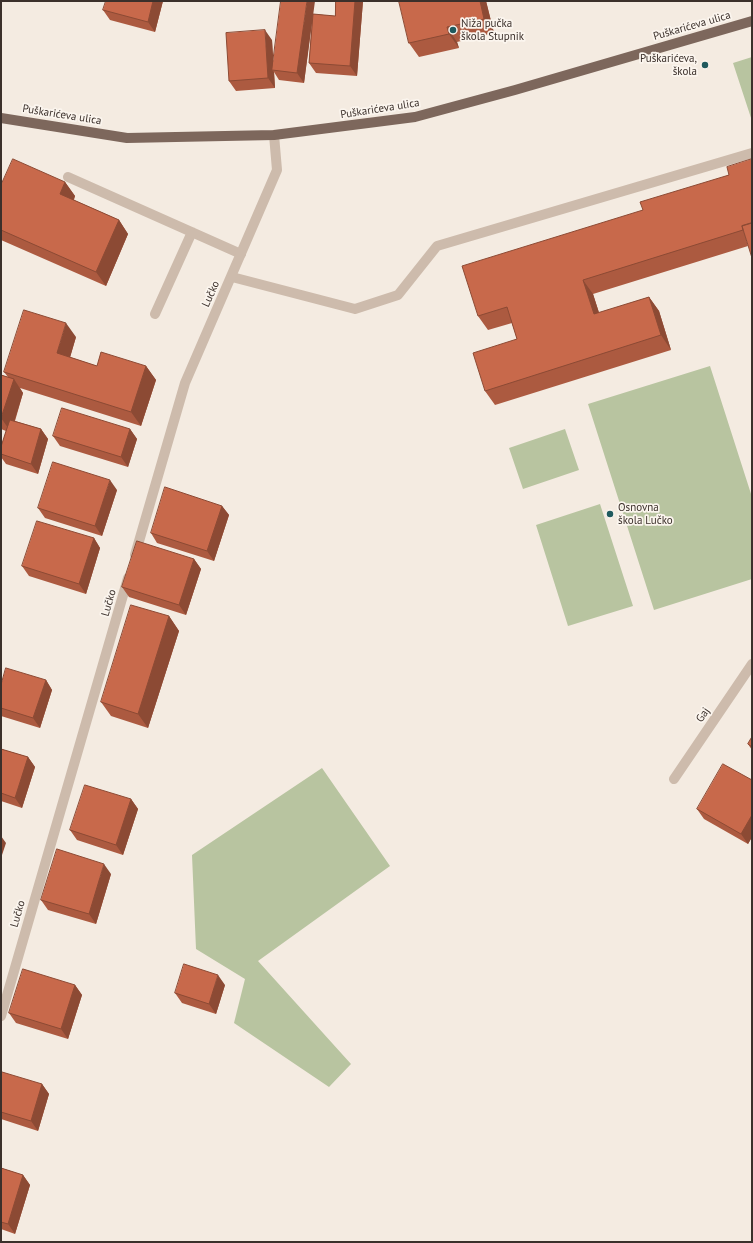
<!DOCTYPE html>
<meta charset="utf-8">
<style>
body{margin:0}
#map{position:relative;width:753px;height:1243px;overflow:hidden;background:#f4ebe1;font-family:"PT Sans",sans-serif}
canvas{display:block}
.frame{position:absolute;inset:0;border:2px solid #3b302b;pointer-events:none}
</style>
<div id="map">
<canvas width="753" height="1243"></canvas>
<div class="frame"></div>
</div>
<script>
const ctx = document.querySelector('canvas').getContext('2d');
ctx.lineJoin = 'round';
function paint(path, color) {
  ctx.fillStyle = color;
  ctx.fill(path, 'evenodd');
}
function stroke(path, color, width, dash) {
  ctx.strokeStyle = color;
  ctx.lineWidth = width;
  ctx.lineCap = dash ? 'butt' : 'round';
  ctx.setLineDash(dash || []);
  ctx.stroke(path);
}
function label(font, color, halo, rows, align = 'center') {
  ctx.font = font + ' "PT Sans",sans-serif';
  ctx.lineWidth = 3.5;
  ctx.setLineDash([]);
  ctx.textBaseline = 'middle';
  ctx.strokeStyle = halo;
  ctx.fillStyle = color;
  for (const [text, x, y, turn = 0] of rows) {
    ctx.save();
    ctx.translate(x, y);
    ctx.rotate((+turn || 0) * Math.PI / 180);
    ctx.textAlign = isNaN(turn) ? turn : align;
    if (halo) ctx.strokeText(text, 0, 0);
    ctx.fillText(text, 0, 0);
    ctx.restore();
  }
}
paint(new Path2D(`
 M 752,57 L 752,121 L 733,63 Z
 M 710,366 L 752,497 L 752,579 L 654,610 L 588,404 Z
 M 565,429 L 579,470 L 523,489 L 509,448 Z
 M 600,504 L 633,606 L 568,626 L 536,525 Z
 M 322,768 L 390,866 L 258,961 L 351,1064 L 329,1087 L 234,1023 L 245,979 L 196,949 L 192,855 Z`), '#b8c4a0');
stroke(new Path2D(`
 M 68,177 L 241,254
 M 232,277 L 355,309 L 398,295 L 437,246 L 752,153
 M 155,314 L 192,232`), '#cdbbac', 10);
stroke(new Path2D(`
 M 135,555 L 185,383 L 277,170 L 274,135
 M 674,779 L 752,664
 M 1,1016 L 128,578`), '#cdbbac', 10);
stroke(new Path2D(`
 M 1,118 L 127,138 L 274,135 L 415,117 L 515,90 L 752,21`), '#7d675c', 10);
paint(new Path2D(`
 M 163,1 L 155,32 L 110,20 L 103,10 Z
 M 336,1 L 363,1 L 357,76 L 316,73 L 309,63 L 312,20 L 304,83 L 279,80 L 274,72 L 275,88 L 236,91 L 229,81 L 272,40 L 273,61 L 313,14 L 335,16 Z
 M 399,1 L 486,1 L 494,33 L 457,42 L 459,48 L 419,57 L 409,43 Z
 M 729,175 L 748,246 L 593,294 L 599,313 L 649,297 L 659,311 L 671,350 L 495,405 L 485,391 L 517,339 L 512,323 L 488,330 L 478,316 L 643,210 Z
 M 65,182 L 75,196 L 74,200 L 119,220 L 128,234 L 106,286 L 1,240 L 1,185 Z
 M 76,337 L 70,357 L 97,366 L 146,366 L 156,380 L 141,426 L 20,388 L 23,393 L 15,421 L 41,429 L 48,439 L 38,474 L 6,464 L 1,457 L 1,447 L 6,431 L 1,429 L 1,375 L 8,377 L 4,372 Z
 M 130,429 L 137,439 L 128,467 L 60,446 L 53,436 Z
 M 117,490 L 102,536 L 45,518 L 38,508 Z
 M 222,506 L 229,515 L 214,561 L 157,543 L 151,533 Z
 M 94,538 L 100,548 L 86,594 L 29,576 L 22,566 Z
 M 194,559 L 201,569 L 186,615 L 129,597 L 122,587 Z
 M 169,616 L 179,631 L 148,728 L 111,716 L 101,702 Z
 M 46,680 L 52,690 L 40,728 L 1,716 L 1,685 Z
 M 752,737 L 752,750 L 748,744 Z
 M 1,749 L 28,757 L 35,767 L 22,808 L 1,801 Z
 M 752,780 L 752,837 L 748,844 L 704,819 L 697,809 Z
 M 131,799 L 138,809 L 123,855 L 77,840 L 70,830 Z
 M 111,874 L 96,924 L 48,910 L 41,900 Z
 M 75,985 L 82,995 L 68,1039 L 16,1023 L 9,1013 Z
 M 225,985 L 216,1014 L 182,1003 L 175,993 Z
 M 1,1076 L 42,1084 L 49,1094 L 38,1131 L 1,1119 Z
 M 1,1168 L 23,1175 L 30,1185 L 15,1234 L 1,1229 Z`), '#ac5a40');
paint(new Path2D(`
 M 153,1 L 163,1 L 155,32 L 148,22 Z
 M 307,1 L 315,1 L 304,83 L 297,73 Z
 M 355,1 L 363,1 L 357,76 L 350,66 Z
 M 480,1 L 486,1 L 494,33 L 484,19 Z
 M 447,27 L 457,42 L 459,48 L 449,34 Z
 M 265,30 L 272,40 L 274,70 L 272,70 L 274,72 L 275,88 L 268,78 Z
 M 65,182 L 75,196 L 70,208 L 60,194 Z
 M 119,220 L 128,234 L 106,286 L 96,272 Z
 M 583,280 L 593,294 L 604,328 L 594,314 Z
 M 649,297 L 659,311 L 671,350 L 661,335 Z
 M 66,323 L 76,337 L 67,368 L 57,353 Z
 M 146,366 L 156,380 L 141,426 L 131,412 Z
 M 14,379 L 23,393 L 11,432 L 1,418 Z
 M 41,429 L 48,439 L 38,474 L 31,464 Z
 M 130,429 L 137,439 L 128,467 L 121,457 Z
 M 110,480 L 117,490 L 102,536 L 95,526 Z
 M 222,506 L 229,515 L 214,561 L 207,551 Z
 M 94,538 L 100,548 L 86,594 L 79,584 Z
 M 194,559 L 201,569 L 186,615 L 179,605 Z
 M 169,616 L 179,631 L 148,728 L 138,714 Z
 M 46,680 L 52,690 L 40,728 L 33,718 Z
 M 28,757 L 35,767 L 22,808 L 15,798 Z
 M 131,799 L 138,809 L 123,855 L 116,845 Z
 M 752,815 L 752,837 L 748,844 L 741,834 Z
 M 1,836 L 6,843 L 1,858 Z
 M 104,864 L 111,874 L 96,924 L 89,914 Z
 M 218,975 L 225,985 L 216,1014 L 209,1004 Z
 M 75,985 L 82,995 L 68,1039 L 61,1029 Z
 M 42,1084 L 49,1094 L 38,1131 L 31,1121 Z
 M 23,1175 L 30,1185 L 15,1234 L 8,1224 Z`), '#8c4a34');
const building = new Path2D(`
 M 106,1 L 153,1 L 148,22 L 103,10 Z
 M 281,1 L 307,1 L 297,73 L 272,70 Z
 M 336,1 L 355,1 L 350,66 L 309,63 L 313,14 L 335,16 Z
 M 399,1 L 480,1 L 484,19 L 447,27 L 449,34 L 409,43 Z
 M 265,30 L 268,78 L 229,81 L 226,33 Z
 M 13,159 L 65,182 L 60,194 L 119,220 L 96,272 L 1,230 L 1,185 Z
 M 752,159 L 752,223 L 742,226 L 743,230 L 583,280 L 594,314 L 649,297 L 661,335 L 485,391 L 473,353 L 517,339 L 507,307 L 478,316 L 462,266 L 643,210 L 640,202 L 729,175 L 727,167 Z
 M 752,223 L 752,258 L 742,226 Z
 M 24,310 L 66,323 L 57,353 L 97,366 L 101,352 L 146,366 L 131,412 L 4,372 Z
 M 1,375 L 14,379 L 1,418 Z
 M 62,408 L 130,429 L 121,457 L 53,436 Z
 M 10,420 L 41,429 L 31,464 L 1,454 L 1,447 Z
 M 53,462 L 110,480 L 95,526 L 38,508 Z
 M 165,487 L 222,506 L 207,551 L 151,533 Z
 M 37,521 L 94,538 L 79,584 L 22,566 Z
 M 137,541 L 194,559 L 179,605 L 122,587 Z
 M 131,605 L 169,616 L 138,714 L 101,702 Z
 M 6,668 L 46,680 L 33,718 L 1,708 L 1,685 Z
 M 752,737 L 752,747 L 748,744 Z
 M 1,749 L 28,757 L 15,798 L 1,793 Z
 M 723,764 L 752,780 L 752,815 L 741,834 L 697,809 Z
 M 85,785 L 131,799 L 116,845 L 70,830 Z
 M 57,849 L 104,864 L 89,914 L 41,900 Z
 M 184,964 L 218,975 L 209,1004 L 175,993 Z
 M 23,969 L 75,985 L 61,1029 L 9,1013 Z
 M 2,1072 L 42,1084 L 31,1121 L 1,1112 L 1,1076 Z
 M 1,1168 L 23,1175 L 8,1224 L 1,1222 Z`);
paint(building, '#c8694b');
stroke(building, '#8c4a34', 1);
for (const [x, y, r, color] of [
 [453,30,4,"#1f5a5e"],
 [705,65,4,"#1f5a5e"],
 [610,514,4,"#1f5a5e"]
]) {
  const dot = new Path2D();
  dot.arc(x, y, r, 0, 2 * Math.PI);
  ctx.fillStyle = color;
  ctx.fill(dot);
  stroke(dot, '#fbf5ee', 1.5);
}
label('11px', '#3b302b', '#fbf5ee', [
 ["Niža pučka",461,24],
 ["škola Stupnik",461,37],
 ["Puškarićeva,",697,59,"right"],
 ["škola",697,72,"right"],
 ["Osnovna",618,508],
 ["škola Lučko",618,521]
], 'left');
label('11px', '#3b302b', '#fbf5ee', [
 ["Puškarićeva ulica",692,26,-16],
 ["Puškarićeva ulica",380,109,-9],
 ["Puškarićeva ulica",62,115,9],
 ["Lučko",211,294,-66],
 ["Lučko",109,603,-74],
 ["Gaj",703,715,-56],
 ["Lučko",18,914,-74]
]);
</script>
